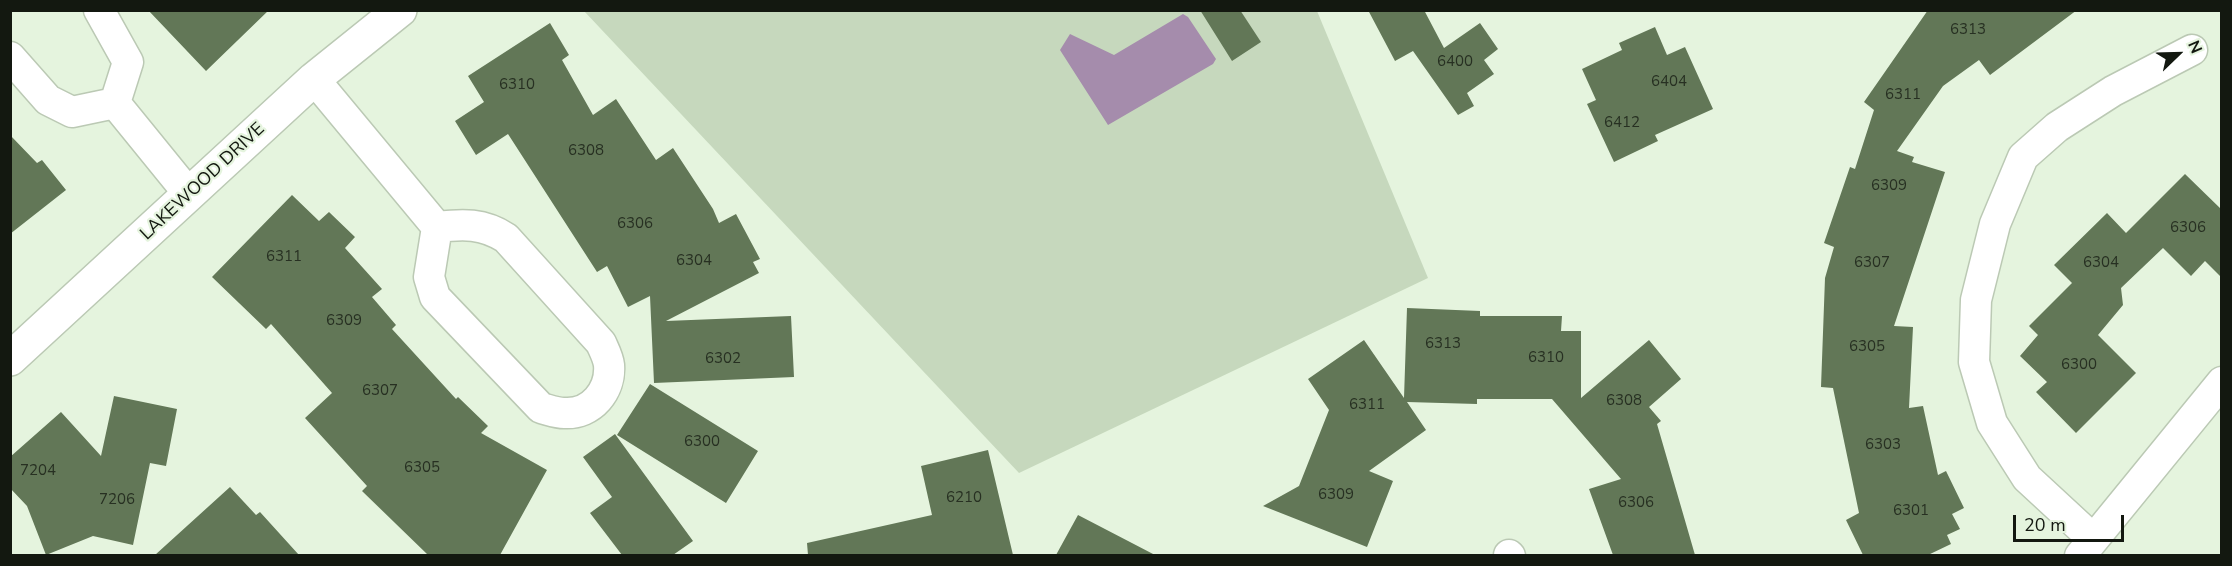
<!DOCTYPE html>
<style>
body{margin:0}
#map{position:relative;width:2232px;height:566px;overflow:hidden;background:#e5f4de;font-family:"Nunito Sans",sans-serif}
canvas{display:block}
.frame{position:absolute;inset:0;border:12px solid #131810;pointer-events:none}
.north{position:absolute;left:2148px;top:24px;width:60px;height:60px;-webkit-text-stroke:4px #e5f4de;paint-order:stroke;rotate:67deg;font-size:16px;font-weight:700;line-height:24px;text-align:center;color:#131810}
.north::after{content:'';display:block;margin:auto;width:21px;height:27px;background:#131810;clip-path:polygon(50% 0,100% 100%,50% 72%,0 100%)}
.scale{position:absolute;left:2013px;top:515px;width:111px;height:27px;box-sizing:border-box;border:3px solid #131810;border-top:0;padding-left:8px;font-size:18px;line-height:21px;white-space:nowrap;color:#131810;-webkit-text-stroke:4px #e5f4de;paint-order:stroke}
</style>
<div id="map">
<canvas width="2232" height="566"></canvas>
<div class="frame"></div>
<div class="north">N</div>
<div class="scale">20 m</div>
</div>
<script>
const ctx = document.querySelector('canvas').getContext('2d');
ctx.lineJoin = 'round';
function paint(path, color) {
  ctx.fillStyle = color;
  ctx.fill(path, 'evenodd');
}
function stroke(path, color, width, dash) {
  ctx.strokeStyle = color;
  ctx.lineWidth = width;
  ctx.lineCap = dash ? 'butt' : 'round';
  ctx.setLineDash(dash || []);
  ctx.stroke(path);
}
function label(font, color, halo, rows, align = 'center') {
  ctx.font = font + ' "Nunito Sans",sans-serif';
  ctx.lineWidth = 4.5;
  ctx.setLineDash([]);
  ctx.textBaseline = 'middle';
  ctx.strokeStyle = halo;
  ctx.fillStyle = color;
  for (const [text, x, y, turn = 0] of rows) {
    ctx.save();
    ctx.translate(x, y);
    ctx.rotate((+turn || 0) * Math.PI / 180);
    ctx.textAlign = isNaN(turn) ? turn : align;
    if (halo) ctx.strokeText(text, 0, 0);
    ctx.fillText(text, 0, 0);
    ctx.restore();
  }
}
paint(new Path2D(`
 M 584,11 L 1317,11 L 1428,278 L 1019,473 Z`), '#c6d8bd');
paint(new Path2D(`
 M 1183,14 L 1188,17 L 1216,59 L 1213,64 L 1108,125 L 1060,50 L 1070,34 L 1114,55 Z`), '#a58cac');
paint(new Path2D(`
 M 148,10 L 269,10 L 206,71 Z
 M 1200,10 L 1240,10 L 1261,42 L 1232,61 Z
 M 1368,10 L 1424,10 L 1444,48 L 1480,23 L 1498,49 L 1484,60 L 1494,74 L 1467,93 L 1474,106 L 1458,115 L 1413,51 L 1395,61 Z
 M 1928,10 L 2077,10 L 1990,75 L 1979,60 L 1943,86 L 1897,151 L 1914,157 L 1912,162 L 1945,172 L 1894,326 L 1913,327 L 1909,408 L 1923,406 L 1938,475 L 1946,471 L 1964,508 L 1952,514 L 1960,529 L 1947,535 L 1951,544 L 1928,555 L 1863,555 L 1846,520 L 1859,513 L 1833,388 L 1821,387 L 1825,278 L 1834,247 L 1824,243 L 1850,167 L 1855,169 L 1874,110 L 1864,102 Z
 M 550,23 L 569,55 L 562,60 L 593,115 L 616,99 L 656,160 L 673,148 L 713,209 L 719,223 L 736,214 L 760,259 L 753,262 L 759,273 L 666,321 L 791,316 L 794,377 L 654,383 L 650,296 L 628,307 L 607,266 L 597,272 L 508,134 L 476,155 L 455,121 L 484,102 L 468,76 Z
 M 1655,27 L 1667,55 L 1685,47 L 1713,109 L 1655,135 L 1658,141 L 1614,162 L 1587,104 L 1596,100 L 1582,69 L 1622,50 L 1619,43 Z
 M 10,135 L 37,163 L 42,160 L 66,190 L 10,234 Z
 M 2185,174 L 2222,210 L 2222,278 L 2205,261 L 2191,276 L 2163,248 L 2121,288 L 2123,305 L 2098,335 L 2136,373 L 2076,433 L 2036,392 L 2047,382 L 2020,356 L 2038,335 L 2029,326 L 2072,283 L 2054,265 L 2107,213 L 2126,233 Z
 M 292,195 L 319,221 L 329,212 L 355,237 L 345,248 L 382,289 L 372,297 L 396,325 L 392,329 L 456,399 L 458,397 L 488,426 L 481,433 L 547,470 L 500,555 L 428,555 L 362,491 L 367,486 L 305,418 L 332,393 L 271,324 L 266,329 L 212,277 Z
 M 1407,308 L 1480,311 L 1480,316 L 1562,316 L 1561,331 L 1581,331 L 1581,398 L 1649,340 L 1681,379 L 1649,407 L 1661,421 L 1657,424 L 1695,555 L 1613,555 L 1589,489 L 1621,479 L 1552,399 L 1477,399 L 1477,404 L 1407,402 L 1426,430 L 1369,471 L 1393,481 L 1367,547 L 1263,506 L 1299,486 L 1329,410 L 1308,379 L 1364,340 L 1404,398 Z
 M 650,384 L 758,451 L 726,503 L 617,435 Z
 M 114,396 L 177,409 L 166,466 L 150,463 L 133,545 L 93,536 L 46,555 L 27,506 L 10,488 L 10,457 L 61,412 L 101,456 Z
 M 615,434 L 693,541 L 673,555 L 622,555 L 590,513 L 612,497 L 583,457 Z
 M 988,450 L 1013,555 L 808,555 L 807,543 L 932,515 L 921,466 Z
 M 230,487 L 256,515 L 260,512 L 299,555 L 155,555 Z
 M 1078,515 L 1155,555 L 1056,555 Z`), '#627757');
const street = new Path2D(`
 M 99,10 L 128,62 L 115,103
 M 10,57 L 48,100 L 72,112 L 115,103
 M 314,79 L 437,227 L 429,277 L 435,297 L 541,408 C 549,410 557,413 564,413 C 592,415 611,390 609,365 C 608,357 604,350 601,343 L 506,238 C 483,223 463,224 437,227
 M 115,103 L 189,194
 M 2093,539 L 2027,478 L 1992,423 L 1974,362 L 1976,300 L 1995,224 L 2023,157 L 2057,127 L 2113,91 L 2192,50
 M 1509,555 L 1510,556
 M 2080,556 L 2222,382`);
const secondary = new Path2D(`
 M 10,359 L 314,79 L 400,10`);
stroke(street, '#bbc9b4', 33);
stroke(secondary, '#bbc9b4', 36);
stroke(street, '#fff', 30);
stroke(secondary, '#fff', 33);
label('15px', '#273022', null, [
 ["6313",1968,30],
 ["6400",1455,62],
 ["6404",1669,82],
 ["6310",517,85],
 ["6311",1903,95],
 ["6412",1622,123],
 ["6308",586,151],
 ["6309",1889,186],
 ["6306",635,224],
 ["6306",2188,228],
 ["6311",284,257],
 ["6304",694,261],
 ["6307",1872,263],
 ["6304",2101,263],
 ["6309",344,321],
 ["6313",1443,344],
 ["6305",1867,347],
 ["6310",1546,358],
 ["6302",723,359],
 ["6300",2079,365],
 ["6307",380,391],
 ["6308",1624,401],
 ["6311",1367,405],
 ["6300",702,442],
 ["6303",1883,445],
 ["6305",422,468],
 ["7204",38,471],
 ["6309",1336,495],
 ["6210",964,498],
 ["7206",117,500],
 ["6306",1636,503],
 ["6301",1911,511]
]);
label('18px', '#131810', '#e5f4de', [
 ["LAKEWOOD DRIVE",203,182,-43]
]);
</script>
